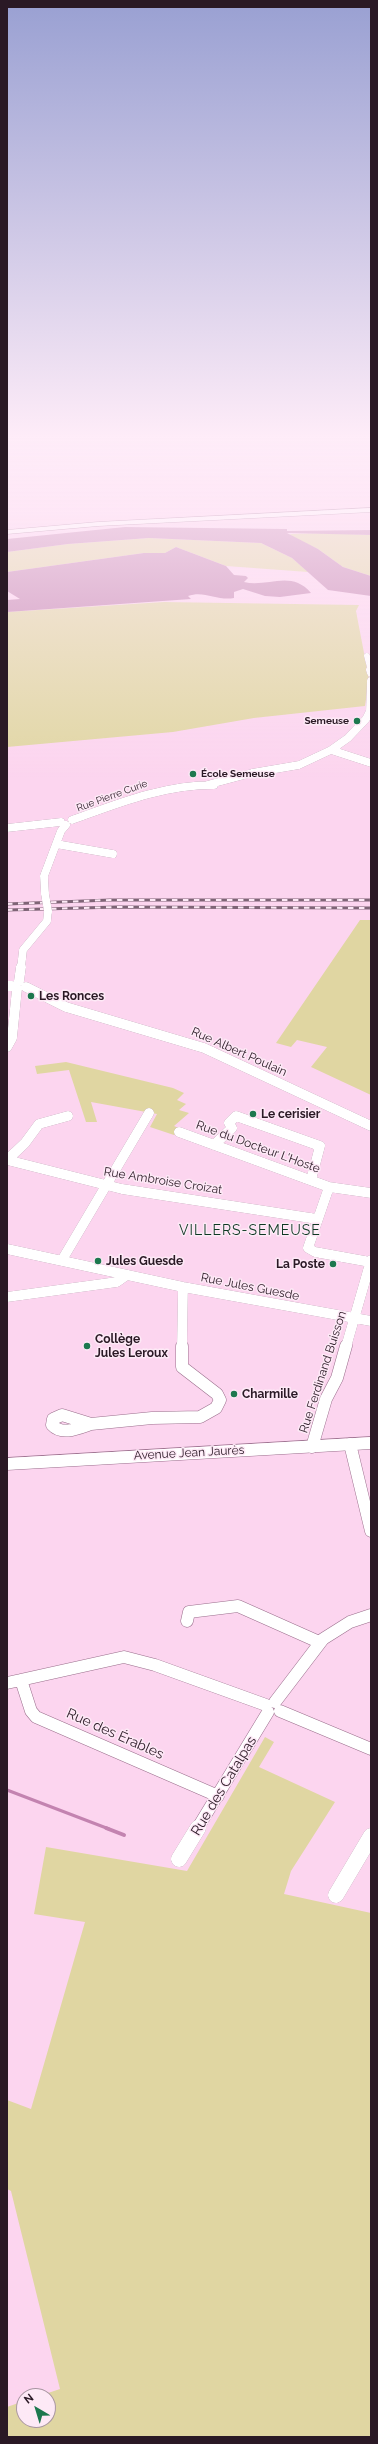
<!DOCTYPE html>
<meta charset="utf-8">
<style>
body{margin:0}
#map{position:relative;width:378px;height:2444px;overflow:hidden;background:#fcd5ef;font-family:Raleway,sans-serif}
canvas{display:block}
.frame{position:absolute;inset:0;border:8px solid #2a1925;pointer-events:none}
.north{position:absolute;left:16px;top:2388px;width:40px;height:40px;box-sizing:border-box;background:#fde9f6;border:1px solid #a996a2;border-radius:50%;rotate:322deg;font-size:11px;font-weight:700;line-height:16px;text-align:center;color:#2a1925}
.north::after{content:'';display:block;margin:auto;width:14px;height:18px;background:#1c784e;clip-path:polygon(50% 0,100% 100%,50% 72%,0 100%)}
</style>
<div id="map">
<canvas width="378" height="2444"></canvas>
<div class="frame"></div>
<div class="north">N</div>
</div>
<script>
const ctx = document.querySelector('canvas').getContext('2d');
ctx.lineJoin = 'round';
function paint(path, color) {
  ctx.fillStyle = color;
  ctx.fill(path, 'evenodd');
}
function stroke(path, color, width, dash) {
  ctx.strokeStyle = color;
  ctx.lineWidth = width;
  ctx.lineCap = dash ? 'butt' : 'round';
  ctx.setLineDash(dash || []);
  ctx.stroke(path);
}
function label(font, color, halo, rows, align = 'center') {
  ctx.font = font + ' Raleway,sans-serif';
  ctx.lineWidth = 3;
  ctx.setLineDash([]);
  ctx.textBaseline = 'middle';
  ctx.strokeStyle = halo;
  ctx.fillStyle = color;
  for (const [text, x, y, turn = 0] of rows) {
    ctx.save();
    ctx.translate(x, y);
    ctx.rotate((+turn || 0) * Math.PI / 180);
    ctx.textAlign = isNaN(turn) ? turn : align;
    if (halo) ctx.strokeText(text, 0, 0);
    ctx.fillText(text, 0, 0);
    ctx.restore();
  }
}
paint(new Path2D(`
 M 326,533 L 371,535 L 371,576 L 343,567 L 318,549 L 292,537 L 290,534 Z
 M 149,538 L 261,543 L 292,558 L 308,572 L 226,566 L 176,547 L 165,553 L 144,553 L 7,572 L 7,552 L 68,544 Z
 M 164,602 L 359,605 L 356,611 L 369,679 L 365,706 L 254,718 L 173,732 L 7,747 L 7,612 Z
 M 360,920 L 371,920 L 371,1095 L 311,1067 L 327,1047 L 297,1040 L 291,1047 L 276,1043 Z
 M 66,1062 L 173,1088 L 184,1093 L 177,1100 L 186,1104 L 179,1110 L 189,1113 L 174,1126 L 181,1129 L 174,1135 L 150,1127 L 157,1114 L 91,1102 L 97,1122 L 86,1122 L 69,1070 L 37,1074 L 35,1066 Z
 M 265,1737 L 274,1742 L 259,1767 L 335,1802 L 291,1871 L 284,1894 L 371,1913 L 371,2437 L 7,2437 L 7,2407 L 24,2401 L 24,2420 L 48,2420 L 48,2396 L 39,2396 L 60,2389 L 11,2191 L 7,2189 L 7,2100 L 31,2109 L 85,1922 L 34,1914 L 46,1847 L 187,1871 Z`), '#e0d6a2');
paint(new Path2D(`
 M 125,527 L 287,529 L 287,531 L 371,530 L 371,535 L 287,533 L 318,549 L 343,567 L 371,576 L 371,596 L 328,590 L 292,558 L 261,543 L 149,538 L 68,544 L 7,552 L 7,539 Z
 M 176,547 L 226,566 L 234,575 L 246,576 L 248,578 L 244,582 C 267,588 291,569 311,593 L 280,597 L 265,596 L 243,589 L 234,592 L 234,598 C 217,601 204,590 188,596 L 191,599 L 7,612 L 7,600 L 20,599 L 7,591 L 7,572 L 144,553 L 165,553 Z`), '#c383b0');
stroke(new Path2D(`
 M 7,1790 L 109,1829`), '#c383b0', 3);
stroke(new Path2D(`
 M 106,1828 L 124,1835`), '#c383b0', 4);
const streetFar4 = new Path2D(`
 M 367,656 L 371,671`);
const streetFar3 = new Path2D(`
 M 370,670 L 371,673
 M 331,750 L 371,763
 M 207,785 L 252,773 L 299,765 L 331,750 L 348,738 L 366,719 L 370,711 L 371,681
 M 72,820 C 119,803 163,785 214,785
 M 7,828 L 61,822
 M 56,844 L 113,854
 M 45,894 L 44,876 L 61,831 L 66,825
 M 21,968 L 23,950 L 47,921 L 48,911`);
const streetFar2 = new Path2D(`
 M 19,981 L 21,967
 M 7,986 L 12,986
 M 26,987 L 66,1007 L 204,1048 L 371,1126
 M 7,1047 L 12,1038 L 17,989
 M 179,1132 L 329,1187 L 371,1193
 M 214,1145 L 232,1128 L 229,1123 L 236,1116 L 320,1146 L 311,1180
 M 7,1160 L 122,1189 L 317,1219
 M 7,1160 L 25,1143 L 39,1124 L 68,1116
 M 329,1187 L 308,1248 L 315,1252 L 370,1262
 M 7,1249 L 183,1287 L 371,1321
 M 62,1260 L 149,1113
 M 7,1297 L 117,1282 L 127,1275
 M 182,1347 L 183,1287
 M 346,1347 L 371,1260`);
const streetFar1 = new Path2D(`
 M 62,1415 L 91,1424 C 79,1428 62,1436 52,1425 L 53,1419 Z
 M 91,1424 L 152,1418 L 200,1417 L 216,1408 L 220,1400 L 217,1394 L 182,1367 L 182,1346
 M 350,1444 L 371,1531
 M 312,1447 L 326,1399 L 337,1378 L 346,1346
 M 187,1621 L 189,1612 L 238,1606 L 319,1642
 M 21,1680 L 31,1711 L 36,1717 L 218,1796
 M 7,1683 L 124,1657 L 155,1665 L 266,1705
 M 275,1702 L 323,1639 L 350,1622 L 371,1615
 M 280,1711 L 371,1749
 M 197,1829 L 268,1712`);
const street = new Path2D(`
 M 179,1859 L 198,1828
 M 336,1895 L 371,1836`);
const secondary = new Path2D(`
 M 371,508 L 371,512 L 98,526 L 7,534 L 7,530 L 98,522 Z
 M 371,1437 L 371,1449 L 7,1470 L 7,1458 Z`);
stroke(streetFar4, '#9a6e8c', 6);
stroke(streetFar3, '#9a6e8c', 8);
stroke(streetFar2, '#9a6e8c', 10);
stroke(streetFar1, '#9a6e8c', 13);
stroke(street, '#9a6e8c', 16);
stroke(secondary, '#9a6e8c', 1);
stroke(streetFar4, '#fff', 6);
stroke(streetFar3, '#fff', 8);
stroke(streetFar2, '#fff', 10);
stroke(streetFar1, '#fff', 12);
stroke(street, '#fff', 16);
paint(secondary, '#fff');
const rail = new Path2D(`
 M 7,904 L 110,900 L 371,900
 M 7,910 L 117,907 L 371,908`);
stroke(rail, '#7e6476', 3);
stroke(rail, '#fde9f6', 2, [5.5]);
const streetBridge = new Path2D(`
 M 45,894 L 48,911`);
stroke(streetBridge, '#9a6e8c', 8, []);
stroke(streetBridge, '#fff', 8);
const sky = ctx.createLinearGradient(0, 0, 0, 780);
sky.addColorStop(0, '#99a0d2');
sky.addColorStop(0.56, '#feecf8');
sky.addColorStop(1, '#feecf800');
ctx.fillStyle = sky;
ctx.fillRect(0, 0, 378, 780);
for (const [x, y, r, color] of [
 [357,721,4,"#1c784e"],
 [193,774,4,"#1c784e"],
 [31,996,4,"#1c784e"],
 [253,1114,4,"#1c784e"],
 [98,1261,4,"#1c784e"],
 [333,1264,4,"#1c784e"],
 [87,1346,4,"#1c784e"],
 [234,1394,4,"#1c784e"]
]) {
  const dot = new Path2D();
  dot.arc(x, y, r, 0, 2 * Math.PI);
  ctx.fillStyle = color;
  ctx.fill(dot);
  stroke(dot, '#fde9f6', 1.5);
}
label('bold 10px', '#2a1925', '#fde9f6', [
 ["Semeuse",349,721],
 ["École Semeuse",201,774,"left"]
], 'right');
label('10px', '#2a1925', '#fde9f6', [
 ["Rue Pierre Curie",112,796,-20]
]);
label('bold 12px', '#2a1925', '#fde9f6', [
 ["Les Ronces",39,996],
 ["Le cerisier",261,1114],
 ["Jules Guesde",106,1261],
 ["La Poste",325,1264,"right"],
 ["Collège",95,1339],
 ["Jules Leroux",95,1353],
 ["Charmille",242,1394]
], 'left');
label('12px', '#2a1925', '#fde9f6', [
 ["Rue Albert Poulain",239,1052,24],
 ["Rue du Docteur L'Hoste",258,1147,20],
 ["Rue Ambroise Croizat",163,1181,9],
 ["Rue Jules Guesde",250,1287,11],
 ["Rue Ferdinand Buisson",323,1372,-72],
 ["Avenue Jean Jaurès",189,1453,-3]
]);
ctx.letterSpacing = '1px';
label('14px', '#0d3823', '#fde9f6', [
 ["VILLERS-SEMEUSE",250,1231]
]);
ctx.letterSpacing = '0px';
label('14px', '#2a1925', '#fde9f6', [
 ["Rue des Érables",115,1734,24],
 ["Rue des Catalpas",224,1786,-59]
]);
</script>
